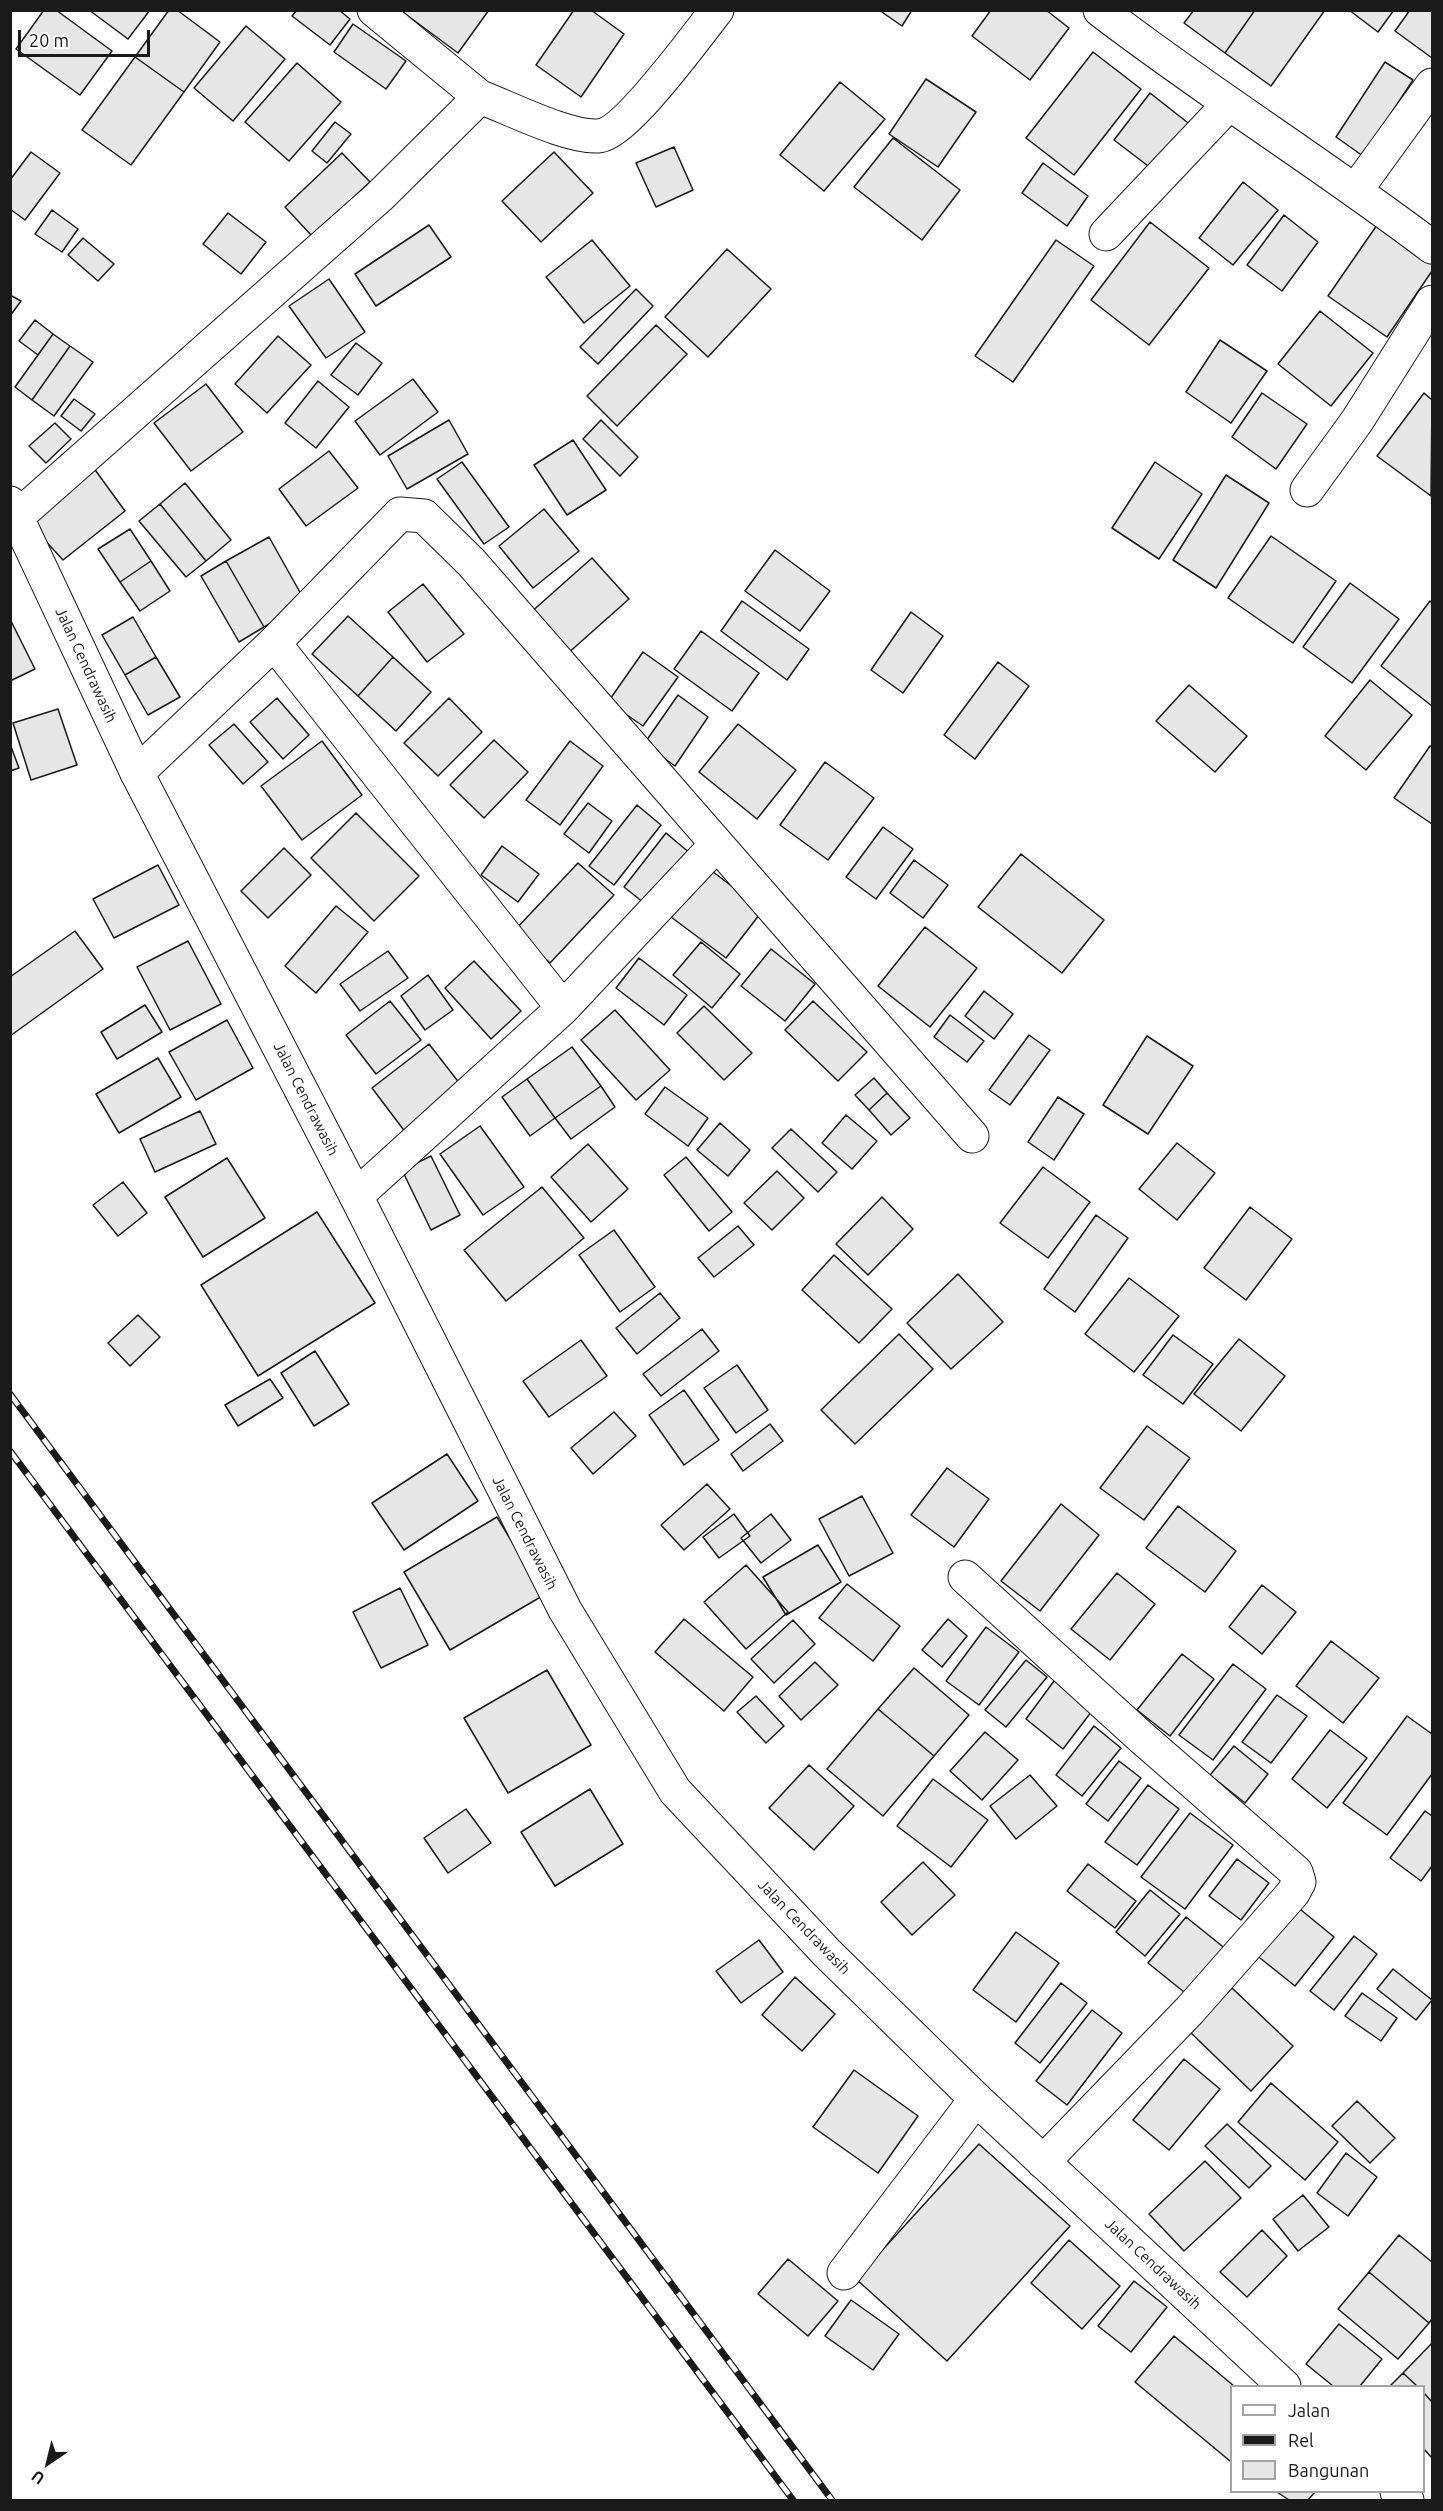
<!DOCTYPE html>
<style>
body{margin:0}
#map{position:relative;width:1443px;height:2511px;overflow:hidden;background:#fff;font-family:Ubuntu,sans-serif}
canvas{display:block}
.frame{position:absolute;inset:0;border:12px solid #1a1a1a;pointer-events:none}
.legend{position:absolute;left:1230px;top:2385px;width:195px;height:108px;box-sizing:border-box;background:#fff;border:2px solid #a3a3a3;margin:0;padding:8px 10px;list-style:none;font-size:18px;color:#1a1a1a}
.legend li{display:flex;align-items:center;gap:12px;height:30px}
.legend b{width:30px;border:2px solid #a3a3a3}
.north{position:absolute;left:18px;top:2433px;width:60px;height:60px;-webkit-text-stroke:4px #fff;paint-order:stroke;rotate:215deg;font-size:16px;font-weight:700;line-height:24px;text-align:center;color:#1a1a1a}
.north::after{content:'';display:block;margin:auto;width:21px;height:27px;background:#1a1a1a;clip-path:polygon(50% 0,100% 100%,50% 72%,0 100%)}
.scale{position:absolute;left:18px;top:30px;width:132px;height:27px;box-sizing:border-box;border:3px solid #1a1a1a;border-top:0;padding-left:8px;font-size:18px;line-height:21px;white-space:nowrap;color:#1a1a1a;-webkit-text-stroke:4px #fff;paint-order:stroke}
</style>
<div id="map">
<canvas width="1443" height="2511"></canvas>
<div class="frame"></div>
<ul class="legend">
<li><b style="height:8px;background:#fff"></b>Jalan</li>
<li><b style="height:8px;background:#1a1a1a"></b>Rel</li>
<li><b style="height:16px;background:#e6e6e6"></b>Bangunan</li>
</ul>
<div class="north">U</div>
<div class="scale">20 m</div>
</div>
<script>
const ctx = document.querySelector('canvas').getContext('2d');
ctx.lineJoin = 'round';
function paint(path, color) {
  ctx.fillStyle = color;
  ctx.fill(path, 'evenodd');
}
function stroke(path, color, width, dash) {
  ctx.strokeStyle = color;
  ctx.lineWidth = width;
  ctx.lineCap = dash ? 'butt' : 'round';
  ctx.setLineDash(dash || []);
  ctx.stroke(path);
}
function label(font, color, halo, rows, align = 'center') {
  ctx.font = font + ' Ubuntu,sans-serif';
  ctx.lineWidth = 4.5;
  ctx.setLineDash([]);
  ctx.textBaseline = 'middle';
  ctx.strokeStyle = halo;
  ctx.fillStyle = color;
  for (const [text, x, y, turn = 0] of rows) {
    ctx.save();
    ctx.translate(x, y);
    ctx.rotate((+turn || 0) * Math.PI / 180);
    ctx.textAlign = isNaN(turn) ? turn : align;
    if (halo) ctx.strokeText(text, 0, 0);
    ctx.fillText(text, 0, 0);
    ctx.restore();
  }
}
const building = new Path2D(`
 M 44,10 L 56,10 L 112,51 L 80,95 L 16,49 Z
 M 89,10 L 150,10 L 128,39 Z
 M 169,10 L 177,10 L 220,42 L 184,92 L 135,57 Z
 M 297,10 L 339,10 L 350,19 L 330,45 L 292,16 Z
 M 400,10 L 489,10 L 458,53 Z
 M 574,10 L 591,10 L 624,34 L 581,97 L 536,65 Z
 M 879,10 L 912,10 L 902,26 Z
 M 991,10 L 1046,10 L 1069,28 L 1030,80 L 972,36 Z
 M 1194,10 L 1255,10 L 1225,53 L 1184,23 Z
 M 1255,10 L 1325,10 L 1271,86 L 1225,53 Z
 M 1349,10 L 1394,10 L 1378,32 Z
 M 1410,10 L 1432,10 L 1432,58 L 1395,31 Z
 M 353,24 L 406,61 L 386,89 L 334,52 Z
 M 246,26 L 285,59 L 233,121 L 194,88 Z
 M 1093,52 L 1141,89 L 1074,175 L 1026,138 Z
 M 135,57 L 184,92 L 131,165 L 82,130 Z
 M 1385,62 L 1413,80 L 1363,156 L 1336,137 Z
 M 297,63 L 341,102 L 289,161 L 245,122 Z
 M 926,79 L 976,112 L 938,167 L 889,134 Z
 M 840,82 L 885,119 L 824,191 L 780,155 Z
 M 1150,93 L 1192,126 L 1156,172 L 1114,140 Z
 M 335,122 L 351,134 L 327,163 L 312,151 Z
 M 893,138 L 960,190 L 922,240 L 854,187 Z
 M 674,147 L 693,190 L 656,207 L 636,163 Z
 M 31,152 L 60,173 L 25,220 L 10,209 L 10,180 Z
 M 554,152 L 593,193 L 541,242 L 502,201 Z
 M 342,153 L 370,182 L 312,236 L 285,207 Z
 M 1043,163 L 1088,196 L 1067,226 L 1022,193 Z
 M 1243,182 L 1278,210 L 1233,265 L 1199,238 Z
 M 52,210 L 78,229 L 62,252 L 35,234 Z
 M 228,213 L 266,242 L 241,274 L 203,244 Z
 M 1284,215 L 1318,242 L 1282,291 L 1247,265 Z
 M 1150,222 L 1209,268 L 1149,345 L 1091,300 Z
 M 429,225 L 451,257 L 376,306 L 355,274 Z
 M 1377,225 L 1432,264 L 1432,271 L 1387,337 L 1328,296 Z
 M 83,238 L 114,264 L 98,281 L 68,255 Z
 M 592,240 L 630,286 L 584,323 L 546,277 Z
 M 1056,240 L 1094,266 L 1013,382 L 975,356 Z
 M 727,249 L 771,289 L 708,357 L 665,317 Z
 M 329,279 L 365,332 L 326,358 L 289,306 Z
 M 636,289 L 653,306 L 598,364 L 580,347 Z
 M 10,295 L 21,301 L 10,316 Z
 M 1320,311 L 1373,353 L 1331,406 L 1278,364 Z
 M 35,320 L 53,334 L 38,355 L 19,341 Z
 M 656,325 L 687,354 L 617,426 L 587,396 Z
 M 53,334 L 70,346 L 32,400 L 15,387 Z
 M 278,336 L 311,365 L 267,413 L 235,384 Z
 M 1220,340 L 1267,371 L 1231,423 L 1186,392 Z
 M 356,343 L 382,363 L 358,395 L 331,375 Z
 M 70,346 L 93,362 L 54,416 L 32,400 Z
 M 413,379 L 438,412 L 380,455 L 355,421 Z
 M 318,381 L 349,407 L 316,448 L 285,423 Z
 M 206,384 L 243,432 L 191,471 L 154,423 Z
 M 1262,393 L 1307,424 L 1276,469 L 1232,437 Z
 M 1424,393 L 1432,400 L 1431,496 L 1377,456 Z
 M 74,399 L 95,414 L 81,431 L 61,416 Z
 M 449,420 L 468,454 L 407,489 L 388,456 Z
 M 601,420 L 638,457 L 620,476 L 583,439 Z
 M 55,423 L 71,439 L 46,463 L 29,446 Z
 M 573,440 L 606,490 L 567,515 L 534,465 Z
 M 329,451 L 358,488 L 306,526 L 279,489 Z
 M 462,462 L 509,527 L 484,544 L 437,479 Z
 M 1155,462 L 1202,494 L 1159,559 L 1112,528 Z
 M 93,467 L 125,511 L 63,560 L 29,523 Z
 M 1226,475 L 1269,503 L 1216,588 L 1173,560 Z
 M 185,483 L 231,540 L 206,561 L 160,504 Z
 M 160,504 L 206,561 L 186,577 L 139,521 Z
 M 544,509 L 579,551 L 533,588 L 499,546 Z
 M 130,529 L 151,561 L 120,582 L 98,549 Z
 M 1271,536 L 1336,581 L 1293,643 L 1228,598 Z
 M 269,537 L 306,603 L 264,627 L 226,561 Z
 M 775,550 L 830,591 L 800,631 L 745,591 Z
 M 592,558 L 629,599 L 566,655 L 529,614 Z
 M 151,561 L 170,591 L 140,611 L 120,582 Z
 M 226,561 L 264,627 L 239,642 L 201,576 Z
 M 1350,583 L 1399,619 L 1352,683 L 1303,647 Z
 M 423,584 L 464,634 L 427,662 L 388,612 Z
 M 742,601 L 809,649 L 787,680 L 721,631 Z
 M 1430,601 L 1432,603 L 1432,706 L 1381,666 Z
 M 911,612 L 943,636 L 903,693 L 871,670 Z
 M 348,616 L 393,657 L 358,696 L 312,654 Z
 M 133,617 L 156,657 L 125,675 L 102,635 Z
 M 10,619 L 35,669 L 10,681 Z
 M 701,631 L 759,673 L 732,711 L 674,669 Z
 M 643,652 L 678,677 L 643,726 L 608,702 Z
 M 156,657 L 180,697 L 148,715 L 125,675 Z
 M 393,657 L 431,692 L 396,731 L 358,696 Z
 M 998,662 L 1029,686 L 975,759 L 944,735 Z
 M 1370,680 L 1412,715 L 1366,770 L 1325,736 Z
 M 1189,685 L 1247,736 L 1215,772 L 1156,721 Z
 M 678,695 L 708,717 L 675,766 L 644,744 Z
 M 277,698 L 309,735 L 283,759 L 250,722 Z
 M 449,698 L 482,732 L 438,776 L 404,743 Z
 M 58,709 L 77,765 L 31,780 L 13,723 Z
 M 234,724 L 268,762 L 243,784 L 209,745 Z
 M 738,724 L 796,770 L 757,819 L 699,772 Z
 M 494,740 L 528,772 L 484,818 L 450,785 Z
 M 322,741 L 362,795 L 302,840 L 261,786 Z
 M 570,741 L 603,766 L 560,825 L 526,800 Z
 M 10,744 L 19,768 L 10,771 Z
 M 1430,746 L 1432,747 L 1432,824 L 1394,798 Z
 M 825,762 L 874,798 L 828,860 L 780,825 Z
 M 588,803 L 612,821 L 589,853 L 564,834 Z
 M 637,805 L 661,825 L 614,885 L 589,866 Z
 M 356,813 L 419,876 L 374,921 L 311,858 Z
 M 883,827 L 913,849 L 876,899 L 846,877 Z
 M 666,833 L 691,854 L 649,907 L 624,887 Z
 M 502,846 L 539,874 L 518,902 L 481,875 Z
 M 284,848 L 311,875 L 268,918 L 241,891 Z
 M 1021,854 L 1104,920 L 1062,973 L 978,907 Z
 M 914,860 L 948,885 L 923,918 L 890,893 Z
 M 578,863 L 614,895 L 550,963 L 515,930 Z
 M 158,865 L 179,905 L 114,938 L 93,899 Z
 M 708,868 L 763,910 L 726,958 L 671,917 Z
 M 336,906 L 368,932 L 316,993 L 285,966 Z
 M 925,927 L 977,968 L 930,1027 L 878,986 Z
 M 75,931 L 103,969 L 10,1036 L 10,977 Z
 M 188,941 L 221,1004 L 170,1030 L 137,967 Z
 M 701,942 L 740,974 L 712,1008 L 673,975 Z
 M 771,949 L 815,984 L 785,1021 L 741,986 Z
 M 388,951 L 408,978 L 360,1011 L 340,984 Z
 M 639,958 L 687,995 L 664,1025 L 616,988 Z
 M 474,961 L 521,1011 L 491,1039 L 445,988 Z
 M 428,975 L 453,1010 L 425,1030 L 401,996 Z
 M 984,991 L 1013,1014 L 994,1039 L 965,1016 Z
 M 390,1001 L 421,1040 L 376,1074 L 346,1035 Z
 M 813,1001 L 867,1052 L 838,1081 L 785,1030 Z
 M 145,1005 L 162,1032 L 117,1059 L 101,1032 Z
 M 704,1006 L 752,1053 L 724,1080 L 677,1033 Z
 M 615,1010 L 670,1070 L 636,1100 L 581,1040 Z
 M 950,1015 L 984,1041 L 967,1062 L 934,1037 Z
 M 227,1020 L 253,1068 L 196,1100 L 169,1052 Z
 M 1029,1035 L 1050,1050 L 1010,1105 L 989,1090 Z
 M 1147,1036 L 1193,1066 L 1148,1134 L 1103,1105 Z
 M 429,1044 L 464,1089 L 406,1133 L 372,1088 Z
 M 572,1047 L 601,1086 L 555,1118 L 527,1079 Z
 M 158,1058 L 181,1097 L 119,1133 L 96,1094 Z
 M 874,1078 L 887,1093 L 869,1110 L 855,1095 Z
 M 527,1079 L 555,1118 L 530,1136 L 502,1097 Z
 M 601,1086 L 615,1107 L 571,1139 L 555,1118 Z
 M 665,1087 L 708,1118 L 688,1146 L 645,1114 Z
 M 887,1093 L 910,1118 L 891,1135 L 869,1110 Z
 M 1058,1097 L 1084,1114 L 1054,1160 L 1028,1142 Z
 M 200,1111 L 216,1144 L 155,1172 L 140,1139 Z
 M 846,1115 L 877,1141 L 852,1169 L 822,1143 Z
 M 720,1123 L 750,1150 L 728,1176 L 697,1150 Z
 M 480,1126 L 524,1187 L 483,1215 L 440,1154 Z
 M 791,1129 L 837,1172 L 818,1192 L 772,1148 Z
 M 1177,1143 L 1215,1173 L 1177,1220 L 1139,1189 Z
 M 588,1144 L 628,1189 L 591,1222 L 551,1177 Z
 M 431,1156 L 460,1215 L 431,1230 L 402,1170 Z
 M 686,1157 L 732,1212 L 709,1231 L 664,1175 Z
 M 227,1158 L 265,1218 L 203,1257 L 165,1197 Z
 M 1043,1167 L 1090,1202 L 1048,1258 L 1000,1223 Z
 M 777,1171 L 804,1198 L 772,1230 L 744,1203 Z
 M 123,1182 L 147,1213 L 118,1236 L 93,1205 Z
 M 542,1187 L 584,1238 L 506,1301 L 464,1250 Z
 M 882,1197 L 913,1229 L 868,1275 L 836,1244 Z
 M 1250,1207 L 1292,1239 L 1246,1300 L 1204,1268 Z
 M 317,1212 L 375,1303 L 258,1376 L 201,1285 Z
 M 1096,1215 L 1128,1238 L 1075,1312 L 1044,1289 Z
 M 738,1226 L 754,1245 L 714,1277 L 698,1258 Z
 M 614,1230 L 655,1287 L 620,1312 L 579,1255 Z
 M 834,1255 L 892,1309 L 859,1343 L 802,1290 Z
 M 958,1274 L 1003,1322 L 951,1369 L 907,1323 Z
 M 1129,1278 L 1179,1316 L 1134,1372 L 1085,1334 Z
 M 660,1293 L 680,1318 L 637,1354 L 616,1328 Z
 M 138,1315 L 160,1337 L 130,1366 L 108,1343 Z
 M 702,1329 L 719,1351 L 661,1396 L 643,1374 Z
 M 899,1334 L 933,1369 L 855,1444 L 821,1410 Z
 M 1173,1335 L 1213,1364 L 1183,1404 L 1143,1375 Z
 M 1239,1339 L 1285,1376 L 1241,1431 L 1194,1394 Z
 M 581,1340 L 607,1376 L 549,1417 L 523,1381 Z
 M 315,1351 L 349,1404 L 314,1426 L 281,1373 Z
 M 737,1365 L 768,1410 L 736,1433 L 704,1388 Z
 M 270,1379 L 283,1398 L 238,1426 L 225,1405 Z
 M 684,1390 L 719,1440 L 684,1465 L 649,1415 Z
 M 614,1412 L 636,1436 L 593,1474 L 571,1448 Z
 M 770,1424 L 783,1441 L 743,1471 L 731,1454 Z
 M 1147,1426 L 1190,1458 L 1144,1520 L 1100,1488 Z
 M 447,1454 L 478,1501 L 404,1550 L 372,1503 Z
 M 947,1468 L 989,1499 L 954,1547 L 911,1515 Z
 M 707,1484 L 730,1509 L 684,1550 L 661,1525 Z
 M 862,1496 L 893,1553 L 849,1576 L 819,1519 Z
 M 1061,1504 L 1099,1535 L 1040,1611 L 1001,1581 Z
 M 1178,1506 L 1236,1551 L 1205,1592 L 1146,1548 Z
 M 734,1514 L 750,1536 L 719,1558 L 703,1537 Z
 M 771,1514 L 791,1540 L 761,1563 L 741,1538 Z
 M 497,1517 L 544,1595 L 450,1650 L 404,1572 Z
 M 818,1545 L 841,1582 L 786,1615 L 763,1577 Z
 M 746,1565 L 788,1612 L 746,1649 L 704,1602 Z
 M 1117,1573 L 1155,1604 L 1110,1660 L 1071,1629 Z
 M 847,1584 L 900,1626 L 873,1661 L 819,1618 Z
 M 1262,1585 L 1296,1612 L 1262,1654 L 1229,1627 Z
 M 400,1588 L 428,1645 L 381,1668 L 353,1612 Z
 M 684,1619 L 753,1677 L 724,1711 L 655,1652 Z
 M 948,1619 L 967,1636 L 942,1667 L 922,1650 Z
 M 793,1620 L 815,1644 L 774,1683 L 751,1659 Z
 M 986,1627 L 1019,1652 L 979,1705 L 946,1681 Z
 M 1331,1641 L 1379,1678 L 1343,1723 L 1296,1686 Z
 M 1182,1654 L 1214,1679 L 1170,1736 L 1137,1710 Z
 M 1026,1660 L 1047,1677 L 1006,1727 L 985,1710 Z
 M 815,1662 L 838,1685 L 801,1720 L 779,1696 Z
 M 1233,1664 L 1266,1689 L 1213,1760 L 1179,1735 Z
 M 914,1668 L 969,1715 L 934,1756 L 878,1709 Z
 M 547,1670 L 591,1745 L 508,1793 L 464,1718 Z
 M 1057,1677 L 1095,1707 L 1063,1749 L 1026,1719 Z
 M 1277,1695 L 1307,1716 L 1271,1763 L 1242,1742 Z
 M 756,1696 L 784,1726 L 766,1743 L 737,1712 Z
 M 878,1709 L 934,1756 L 883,1816 L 827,1769 Z
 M 1407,1716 L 1432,1734 L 1432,1774 L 1387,1835 L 1343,1803 Z
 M 1094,1726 L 1121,1748 L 1082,1796 L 1056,1775 Z
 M 1330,1730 L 1367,1758 L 1327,1808 L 1292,1779 Z
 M 985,1732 L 1018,1760 L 982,1800 L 950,1771 Z
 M 1234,1746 L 1268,1774 L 1245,1803 L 1210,1775 Z
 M 1119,1761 L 1141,1778 L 1108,1821 L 1086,1804 Z
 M 809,1765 L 854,1806 L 814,1850 L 769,1808 Z
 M 1030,1775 L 1057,1806 L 1016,1839 L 990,1806 Z
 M 933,1779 L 988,1820 L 951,1867 L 897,1826 Z
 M 1148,1785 L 1179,1809 L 1137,1865 L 1105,1842 Z
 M 590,1789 L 623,1844 L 555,1886 L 521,1832 Z
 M 466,1809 L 491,1843 L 448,1873 L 424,1838 Z
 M 1425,1811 L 1432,1816 L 1432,1866 L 1421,1881 L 1390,1858 Z
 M 1190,1813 L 1233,1845 L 1185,1909 L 1141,1877 Z
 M 1237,1859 L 1269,1883 L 1241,1920 L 1209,1896 Z
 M 923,1862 L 955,1895 L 912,1935 L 881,1902 Z
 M 1088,1864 L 1136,1901 L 1115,1928 L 1067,1891 Z
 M 1150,1890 L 1180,1914 L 1145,1956 L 1116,1932 Z
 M 1295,1905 L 1334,1937 L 1295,1986 L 1255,1954 Z
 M 1186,1917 L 1227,1950 L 1189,1996 L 1148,1963 Z
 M 1016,1932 L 1059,1963 L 1016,2022 L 973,1990 Z
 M 1354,1936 L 1377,1954 L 1334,2010 L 1310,1991 Z
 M 759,1940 L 783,1972 L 741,2003 L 716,1971 Z
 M 1393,1969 L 1432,2000 L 1416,2020 L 1377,1989 Z
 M 795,1977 L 835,2014 L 802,2051 L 762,2015 Z
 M 1061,1983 L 1087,2003 L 1040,2063 L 1015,2043 Z
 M 1232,1988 L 1293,2046 L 1251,2091 L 1190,2032 Z
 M 1362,1993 L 1397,2018 L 1381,2041 L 1345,2016 Z
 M 1092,2010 L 1122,2033 L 1067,2105 L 1036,2081 Z
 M 1184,2059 L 1220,2089 L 1169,2150 L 1133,2120 Z
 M 854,2070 L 918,2116 L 878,2173 L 813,2127 Z
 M 1271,2083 L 1338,2142 L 1305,2180 L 1238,2122 Z
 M 1357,2101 L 1395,2138 L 1370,2163 L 1332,2126 Z
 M 1227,2124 L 1271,2166 L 1249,2188 L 1205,2146 Z
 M 979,2144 L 1070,2226 L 947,2361 L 856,2279 Z
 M 1346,2153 L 1377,2177 L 1348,2216 L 1317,2193 Z
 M 1205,2161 L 1241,2198 L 1184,2251 L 1149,2214 Z
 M 1303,2195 L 1329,2227 L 1298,2251 L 1273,2219 Z
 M 1262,2230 L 1287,2256 L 1247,2297 L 1220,2272 Z
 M 1399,2235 L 1432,2262 L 1432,2319 L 1429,2323 L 1369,2272 Z
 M 1069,2240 L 1120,2286 L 1082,2329 L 1031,2283 Z
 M 788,2259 L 838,2301 L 808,2336 L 758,2294 Z
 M 1369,2272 L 1429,2323 L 1398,2359 L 1338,2309 Z
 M 1134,2281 L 1167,2307 L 1131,2352 L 1098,2326 Z
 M 851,2300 L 899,2334 L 873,2370 L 825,2336 Z
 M 1339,2324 L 1382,2359 L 1360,2386 L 1333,2386 L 1306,2364 Z
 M 1174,2336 L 1234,2386 L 1232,2386 L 1232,2459 L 1230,2461 L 1135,2382 Z
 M 1432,2343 L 1432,2402 L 1424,2393 L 1424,2386 L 1417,2386 L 1403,2373 Z
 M 1403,2373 L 1417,2386 L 1390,2386 Z
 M 1424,2393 L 1432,2402 L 1432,2458 L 1424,2449 Z
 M 1277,2492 L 1315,2492 L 1308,2500 L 1289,2500 Z`);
paint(building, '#e6e6e6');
stroke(building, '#1a1a1a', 1.5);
const street = new Path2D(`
 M 1100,10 C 1208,93 1324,165 1432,247
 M 480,97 C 510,108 568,138 598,136 C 626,134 697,35 717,10
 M 1356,190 L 1432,85
 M 1106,234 L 1228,105
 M 1307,490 L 1357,421 L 1432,302
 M 17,517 L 379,197 L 480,97 L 374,10
 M 274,643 L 563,1008
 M 137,773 L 274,643 L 400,514 L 424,516 L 471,562 L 717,844 L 563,1008 L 356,1196
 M 717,844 L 972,1136
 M 965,1577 L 1141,1737 L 1296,1872 L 1299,1882 L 1293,1893 L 1190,2010 L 1043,2162
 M 844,2273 L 976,2099`);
const secondary = new Path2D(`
 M 10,503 L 137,773 L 356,1196 L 565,1610 L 675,1791 L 827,1953 L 976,2099 L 1284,2386
 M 1397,2492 L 1407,2500`);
stroke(street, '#1a1a1a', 35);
stroke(secondary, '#1a1a1a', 35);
stroke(street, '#fff', 33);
stroke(secondary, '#fff', 33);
const rail = new Path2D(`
 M 10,1394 L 832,2500
 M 10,1451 L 793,2500`);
stroke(rail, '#1a1a1a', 7);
stroke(rail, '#fff', 4.5, [14]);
label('15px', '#1a1a1a', '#fff', [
 ["Jalan Cendrawasih",86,665,65],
 ["Jalan Cendrawasih",306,1099,63],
 ["Jalan Cendrawasih",525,1533,63],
 ["Jalan Cendrawasih",804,1927,46],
 ["Jalan Cendrawasih",1153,2264,43]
]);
</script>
